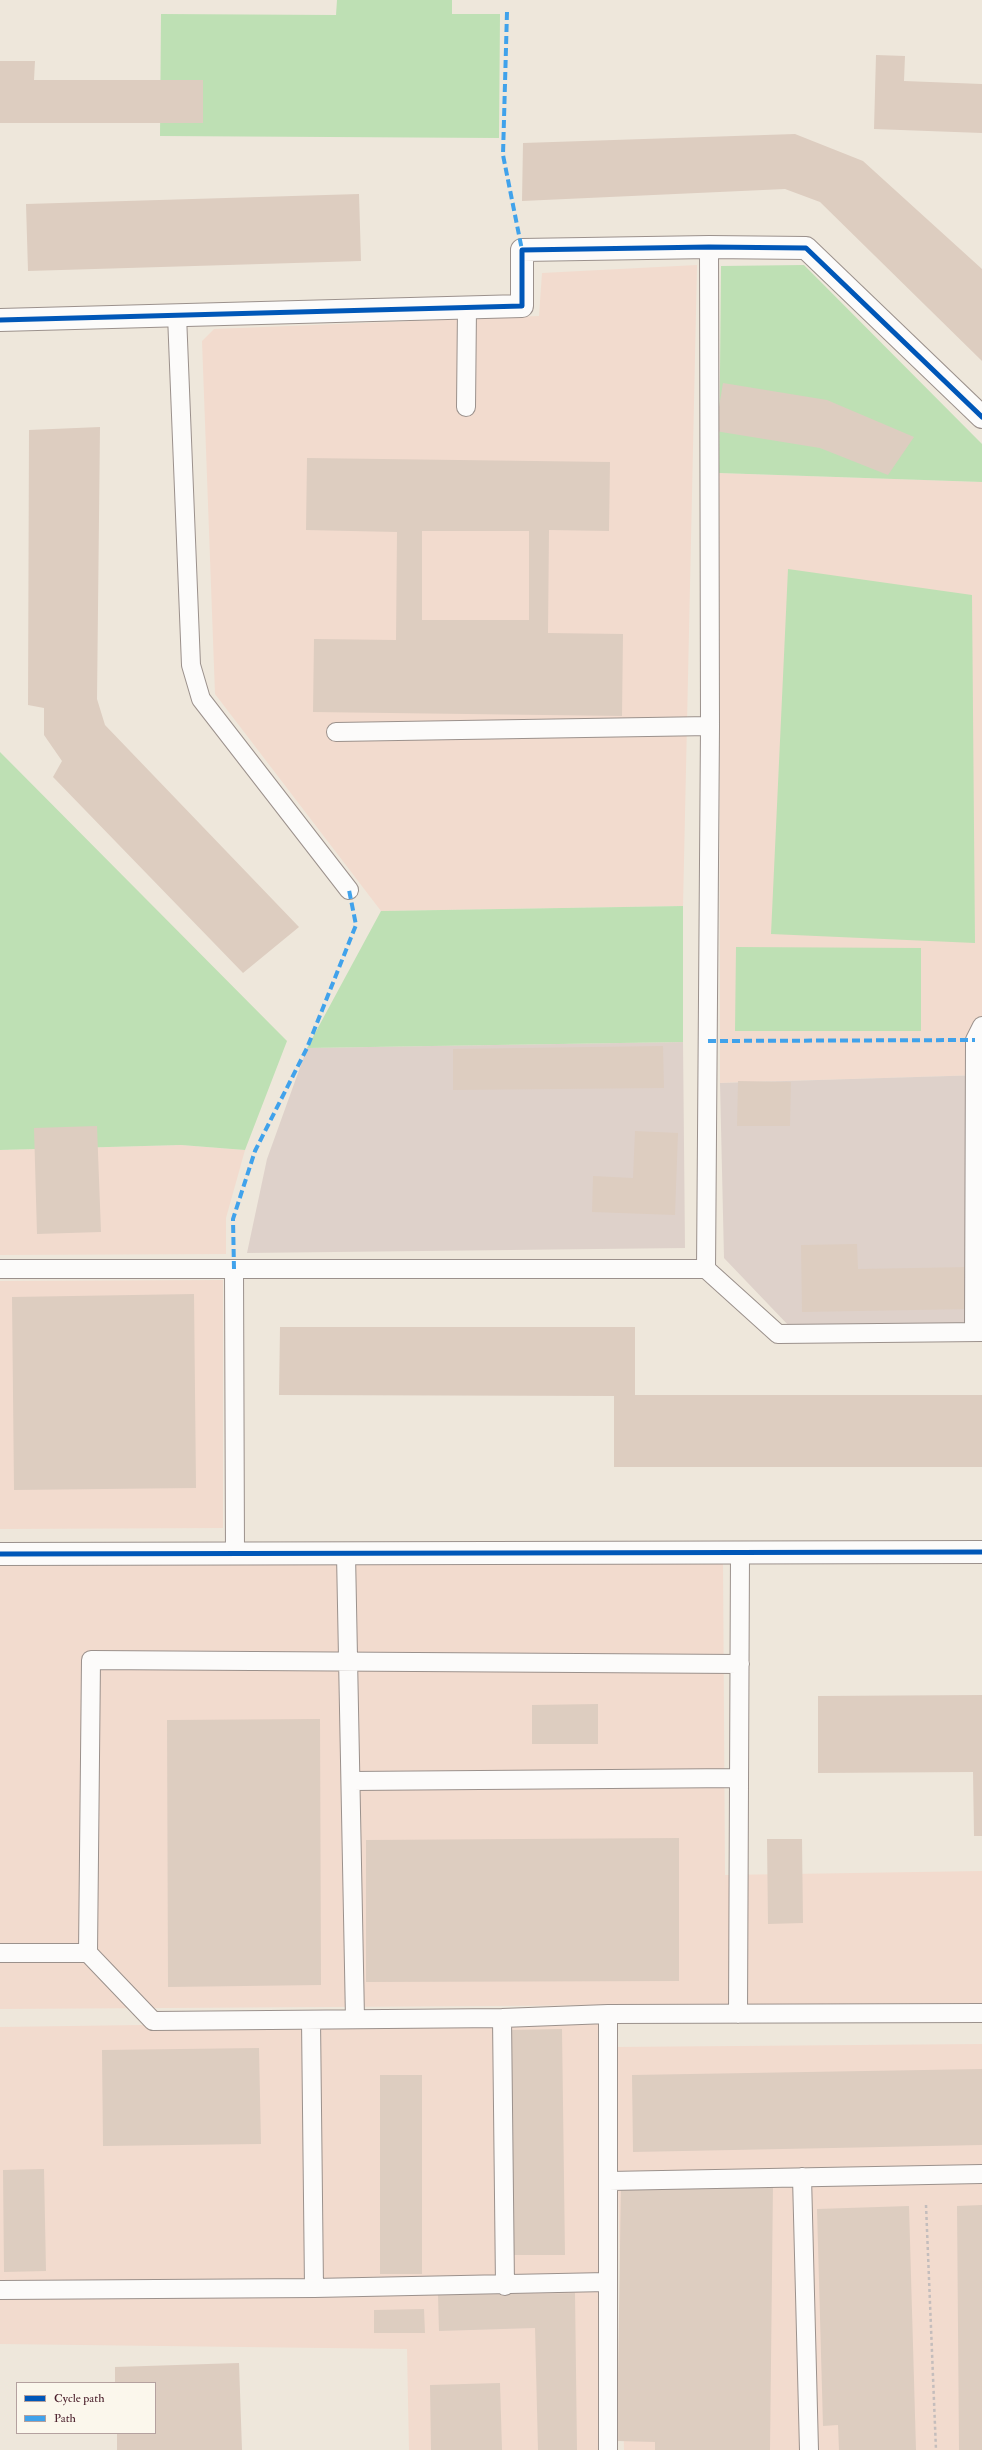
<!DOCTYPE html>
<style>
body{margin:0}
#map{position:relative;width:982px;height:2450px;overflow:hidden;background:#eee7db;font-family:"IM FELL Double Pica",serif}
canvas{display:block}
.legend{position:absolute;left:16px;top:2382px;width:140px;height:52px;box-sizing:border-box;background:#fbf7ec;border:1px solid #b4a19f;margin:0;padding:5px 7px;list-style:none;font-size:12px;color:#4a1f2b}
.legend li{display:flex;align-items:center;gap:8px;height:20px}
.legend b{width:20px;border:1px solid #b4a19f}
</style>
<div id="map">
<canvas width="982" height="2450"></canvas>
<ul class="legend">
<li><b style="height:5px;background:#0057b8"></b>Cycle path</li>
<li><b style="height:5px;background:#40a2eb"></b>Path</li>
</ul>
</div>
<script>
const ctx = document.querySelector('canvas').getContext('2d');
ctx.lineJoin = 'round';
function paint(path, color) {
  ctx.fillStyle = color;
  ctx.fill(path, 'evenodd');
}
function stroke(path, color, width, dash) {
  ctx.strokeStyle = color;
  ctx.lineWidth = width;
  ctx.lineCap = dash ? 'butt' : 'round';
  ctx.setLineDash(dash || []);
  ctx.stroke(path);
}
paint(new Path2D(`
 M 697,265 L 683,906 L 381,911 L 215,694 L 202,341 L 214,329 L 539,316 L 542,273 Z
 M 719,473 L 982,482 L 982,1075 L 720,1083 Z
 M 181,1145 L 245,1150 L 226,1218 L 226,1254 L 0,1255 L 0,1150 Z
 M 223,1280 L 223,1528 L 0,1529 L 0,1281 Z
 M 723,1562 L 725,1875 L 982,1871 L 982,2003 L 0,2009 L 0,1566 Z
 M 282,2023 L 605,2023 L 609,2450 L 409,2450 L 407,2349 L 0,2344 L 0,2027 Z
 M 982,2044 L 982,2450 L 624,2450 L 615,2047 Z`), '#f2dbce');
paint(new Path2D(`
 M 683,1042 L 685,1248 L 247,1253 L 267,1159 L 307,1048 Z
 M 982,1075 L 982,1325 L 790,1327 L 724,1258 L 720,1083 Z`), '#ded1ca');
paint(new Path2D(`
 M 337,0 L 452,0 L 452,14 L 500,14 L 499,138 L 160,136 L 161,14 L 336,15 Z
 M 804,265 L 982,444 L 982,482 L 719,473 L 721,266 Z
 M 788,569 L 972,595 L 975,943 L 771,934 Z
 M 0,752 L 287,1041 L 245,1150 L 181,1145 L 0,1150 Z
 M 683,906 L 683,1042 L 307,1048 L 381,911 Z
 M 736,947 L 921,948 L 921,1031 L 735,1031 Z`), '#bee0b4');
paint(new Path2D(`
 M 876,55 L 905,56 L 904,81 L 982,84 L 982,133 L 874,129 Z
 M 0,61 L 35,61 L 34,80 L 203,80 L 203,123 L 0,123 Z
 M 795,134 L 863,161 L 982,269 L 982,361 L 820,202 L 785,189 L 522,201 L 523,143 Z
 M 359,194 L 361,261 L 28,271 L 26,204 Z
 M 723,383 L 827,400 L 914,437 L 888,475 L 820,448 L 715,431 Z
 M 100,427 L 97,699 L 105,725 L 299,927 L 243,973 L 53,777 L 62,761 L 44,735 L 44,708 L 28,705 L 29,430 Z
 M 307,458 L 610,462 L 609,531 L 549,530 L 548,633 L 623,634 L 622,716 L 313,712 L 314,639 L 396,640 L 397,532 L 306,530 ZM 422,531 L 529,531 L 529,620 L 422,620 Z
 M 663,1046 L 664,1088 L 453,1090 L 453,1049 Z
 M 738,1081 L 791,1082 L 790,1126 L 737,1126 Z
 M 97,1126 L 101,1232 L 37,1234 L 34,1128 Z
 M 635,1131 L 678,1133 L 675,1215 L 592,1212 L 593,1176 L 633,1178 Z
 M 857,1244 L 858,1269 L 971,1267 L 971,1309 L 802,1312 L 801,1245 Z
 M 194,1294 L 196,1488 L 14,1490 L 12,1297 Z
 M 280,1327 L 635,1327 L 635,1395 L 982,1395 L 982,1467 L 614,1467 L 614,1396 L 279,1395 Z
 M 982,1695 L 982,1836 L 974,1836 L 973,1772 L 818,1773 L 818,1696 Z
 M 598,1704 L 598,1744 L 532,1744 L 532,1705 Z
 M 320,1719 L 321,1985 L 168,1987 L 167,1720 Z
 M 679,1838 L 679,1981 L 366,1982 L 366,1840 Z
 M 767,1839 L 802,1839 L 803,1923 L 768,1924 Z
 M 562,2029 L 565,2255 L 511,2255 L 508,2030 Z
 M 259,2048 L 261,2144 L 103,2146 L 102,2050 Z
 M 982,2069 L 982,2145 L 633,2152 L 632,2075 Z
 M 380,2075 L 422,2075 L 422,2274 L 380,2274 Z
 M 44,2169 L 46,2271 L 4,2272 L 3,2170 Z
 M 621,2182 L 773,2184 L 770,2450 L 655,2450 L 655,2442 L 617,2441 Z
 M 982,2205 L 982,2450 L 959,2450 L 957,2206 Z
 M 909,2206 L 916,2450 L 839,2450 L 838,2425 L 823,2426 L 817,2209 Z
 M 575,2293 L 577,2450 L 538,2450 L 535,2328 L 439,2331 L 438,2295 Z
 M 424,2309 L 425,2333 L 374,2333 L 374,2310 Z
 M 239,2363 L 242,2450 L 117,2450 L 117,2433 L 155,2433 L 155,2383 L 115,2383 L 115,2367 Z
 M 500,2383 L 502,2450 L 431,2450 L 430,2385 Z`), '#ddcdc0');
const service = new Path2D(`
 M 177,315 L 191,665 L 201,699 L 349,890
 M 466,407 L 467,308
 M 336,732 L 710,726
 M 0,1269 L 706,1269 L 778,1334 L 982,1332
 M 234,1269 L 235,1554
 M 706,1269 L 710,726 L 709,247
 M 974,1332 L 975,1040 L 982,1026
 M 346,1554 L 355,2019
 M 351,1781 L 739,1778
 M 0,1953 L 88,1953 L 153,2021 L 502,2018 L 608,2014 L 982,2013
 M 88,1953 L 91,1660 L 740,1664
 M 738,2014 L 740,1553
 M 502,2018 L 505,2286
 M 311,2020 L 314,2288
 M 802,2177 L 809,2450
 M 609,2181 L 982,2174
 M 0,2290 L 314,2288 L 607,2282
 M 608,2450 L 608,2014`);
const minor = new Path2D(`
 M 0,320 L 522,306 L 522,250 L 709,247 L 806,248 L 982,417
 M 0,1554 L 982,1552`);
stroke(service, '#9b918c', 20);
stroke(minor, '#9b918c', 24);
stroke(new Path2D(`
 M 926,2205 L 936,2450`), '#c4bdbc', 2.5, [3, 3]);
stroke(service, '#fcfbfa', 18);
stroke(minor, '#fcfbfa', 22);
stroke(new Path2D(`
 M 507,12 L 503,155 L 522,250
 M 708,1041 L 975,1040
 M 234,1269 L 233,1219 L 255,1151 L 307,1048 L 356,925 L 349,890`), '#40a2eb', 4, [8, 4]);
stroke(new Path2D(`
 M 0,320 L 522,306 L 522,250 L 709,247 L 806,248 L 982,417
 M 0,1554 L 982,1552`), '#0057b8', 5);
</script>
